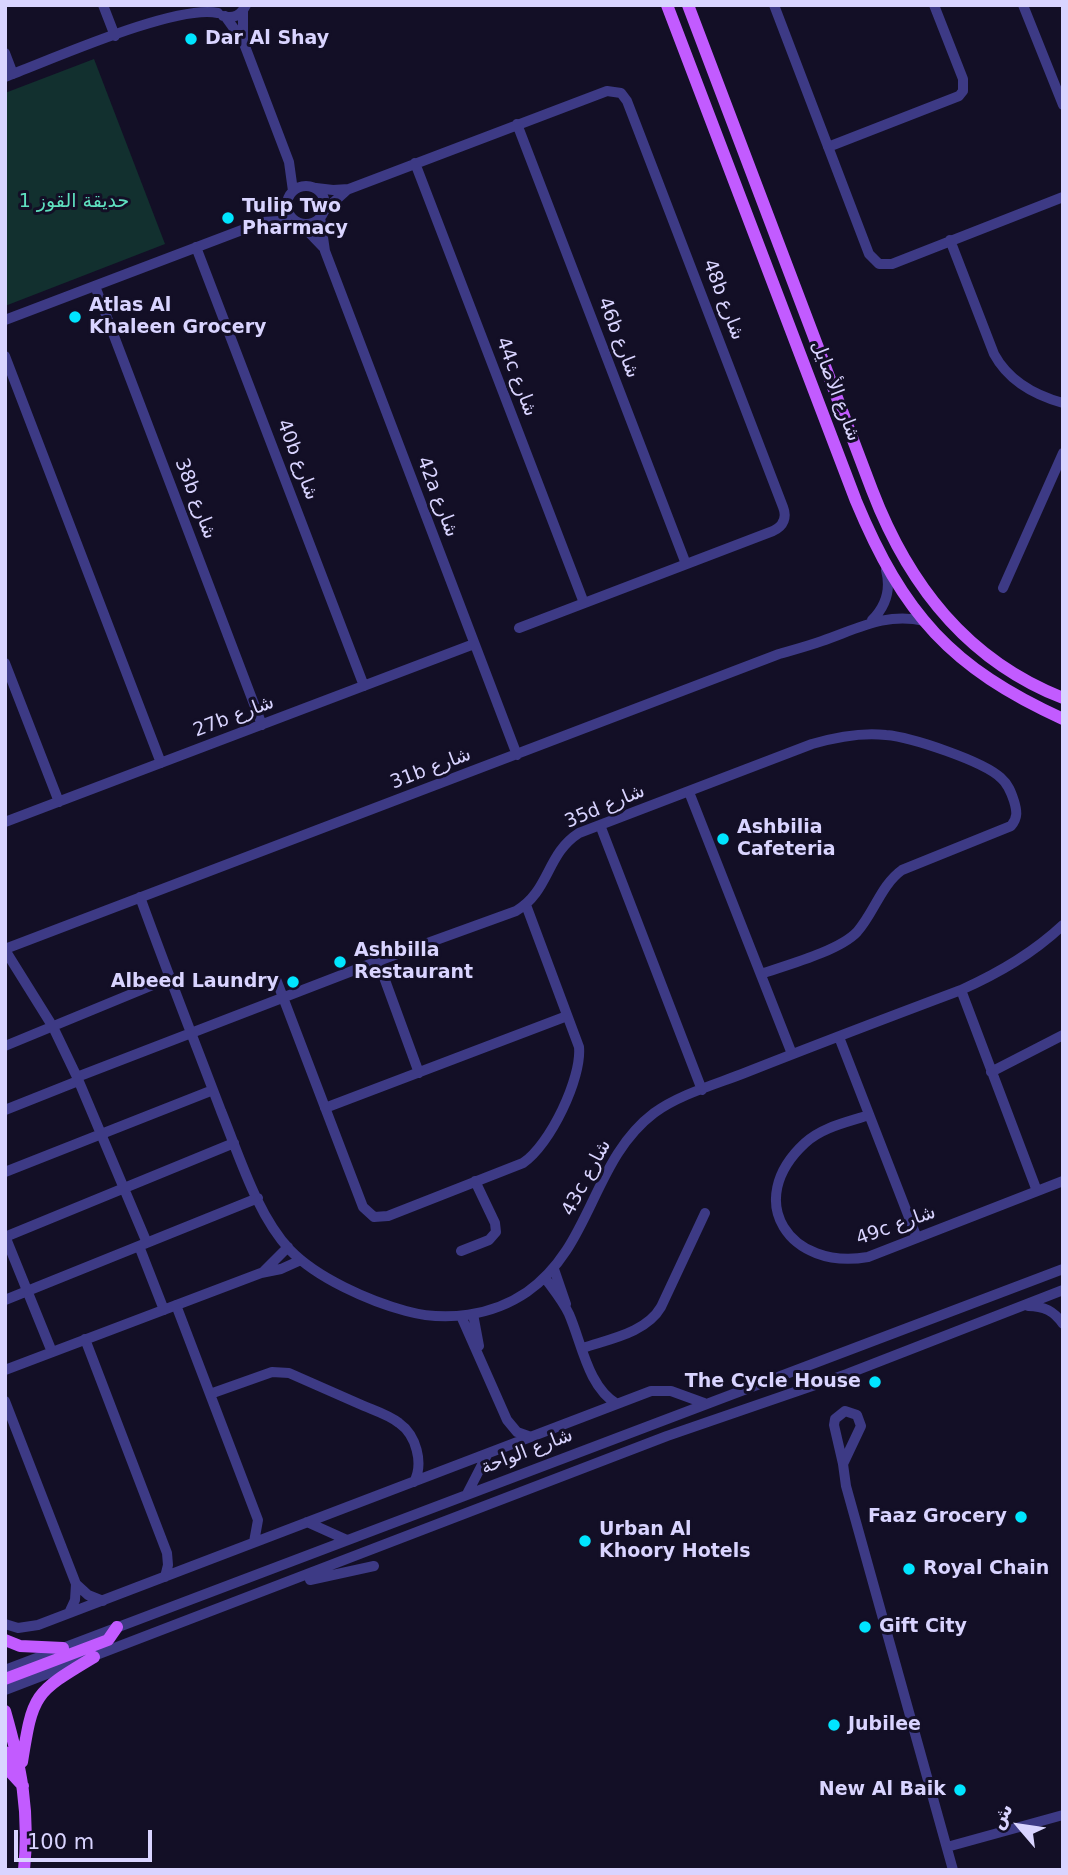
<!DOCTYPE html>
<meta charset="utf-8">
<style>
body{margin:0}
#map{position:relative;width:1068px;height:1875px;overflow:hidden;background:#130f26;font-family:"DejaVu Sans","Noto Naskh Arabic",sans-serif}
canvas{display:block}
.frame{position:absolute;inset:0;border:7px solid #d9d4ff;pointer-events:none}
.north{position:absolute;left:984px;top:1791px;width:70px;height:70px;-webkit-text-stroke:5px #130f26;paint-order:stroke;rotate:299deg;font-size:19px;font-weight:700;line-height:28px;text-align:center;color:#d9d4ff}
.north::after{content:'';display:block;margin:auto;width:24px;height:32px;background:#d9d4ff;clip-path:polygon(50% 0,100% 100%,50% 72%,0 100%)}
.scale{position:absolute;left:14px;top:1830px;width:138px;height:32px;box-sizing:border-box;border:4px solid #d9d4ff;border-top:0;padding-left:9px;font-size:21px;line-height:24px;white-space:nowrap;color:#d9d4ff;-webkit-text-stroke:5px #130f26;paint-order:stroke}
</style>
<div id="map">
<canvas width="1068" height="1875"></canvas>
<div class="frame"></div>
<div class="north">ش</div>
<div class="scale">100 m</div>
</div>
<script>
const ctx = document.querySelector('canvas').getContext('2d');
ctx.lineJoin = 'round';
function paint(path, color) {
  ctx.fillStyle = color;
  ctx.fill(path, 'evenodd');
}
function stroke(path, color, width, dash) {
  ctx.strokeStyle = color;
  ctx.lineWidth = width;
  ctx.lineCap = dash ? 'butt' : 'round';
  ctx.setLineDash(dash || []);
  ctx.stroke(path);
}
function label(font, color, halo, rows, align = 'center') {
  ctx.font = font + ' "DejaVu Sans","Noto Naskh Arabic",sans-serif';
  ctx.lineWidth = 6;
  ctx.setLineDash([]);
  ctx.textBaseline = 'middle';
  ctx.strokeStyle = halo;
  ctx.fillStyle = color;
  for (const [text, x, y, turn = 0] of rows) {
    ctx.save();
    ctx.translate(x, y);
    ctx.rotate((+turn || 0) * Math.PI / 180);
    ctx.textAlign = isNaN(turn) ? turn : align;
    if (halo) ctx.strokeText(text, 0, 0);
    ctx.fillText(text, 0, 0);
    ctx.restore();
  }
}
paint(new Path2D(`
 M 94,59 L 165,244 L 5,306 L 5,93 Z`), '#12302f');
stroke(new Path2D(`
 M 103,5 L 115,36
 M 774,5 L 869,254 L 879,264 L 892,264 L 1063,197
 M 1023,5 L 1063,105
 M 243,11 L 243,41
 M 223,16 C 234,19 241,15 246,5
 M 225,16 L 243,41 L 289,162 L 293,191
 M 5,53 L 13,74
 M 5,77 C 51,60 175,4 218,13
 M 517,124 L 686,564
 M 828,147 L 959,96 L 963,91 L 963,79 L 934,5
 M 415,163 L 584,603
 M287 205a19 19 0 1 1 38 0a19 19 0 1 1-38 0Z
 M 316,188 L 333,190 L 349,189 L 607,91 L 621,93 L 627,101 L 783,507 C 787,517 784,526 773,531 L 519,628
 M 324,211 L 348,189
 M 320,217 L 325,251 L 517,755
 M 300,223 L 323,247
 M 950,240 L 994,354 C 1008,380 1034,395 1063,403
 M 196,247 L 364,686
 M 95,286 L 262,725
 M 5,320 L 263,222 L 294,220
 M 5,356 L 161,763
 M 1003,588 L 1063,453
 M 872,620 C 886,606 891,589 886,570
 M 5,663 L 59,802
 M 689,792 L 792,1054
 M 5,822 L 474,644
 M 600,825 L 702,1090
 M 140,897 C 166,969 194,1040 221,1111 C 239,1155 257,1215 290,1250 C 317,1278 369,1301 406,1311 C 446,1322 492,1316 527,1292 C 592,1247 592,1160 654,1113 C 680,1094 717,1084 747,1072 C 818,1044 889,1017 961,990 C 999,973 1032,954 1063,925
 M 5,949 L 779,654 C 793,650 808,646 822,641 C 857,629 886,612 924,621
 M 5,950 L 53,1027 L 77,1077 L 147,1243
 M 378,961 L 419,1073
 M 276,979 L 363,1207 L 374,1217 L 388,1216 L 523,1163 C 550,1145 582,1078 579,1047 L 526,905
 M 961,990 L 1037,1191
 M 839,1037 L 917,1238
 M 5,1046 L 170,978
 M 991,1072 L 1063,1035
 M 77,1077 L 378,961 L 516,911 C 550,891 546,854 579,833 L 812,744 C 836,737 861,732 886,735 C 911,737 983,761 1001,778 C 1008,784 1011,792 1014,801 C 1017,811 1018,818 1011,826 L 902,870 C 881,885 874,913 857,932 C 839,951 787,965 761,974
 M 325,1108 L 567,1016
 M 5,1110 L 78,1081
 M 869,1115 C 848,1122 822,1127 805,1143 C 742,1201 790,1271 868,1257 L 1063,1181
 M 5,1172 L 213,1090
 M 5,1236 L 52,1352
 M 5,1237 L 234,1143
 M 139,1246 L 164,1310
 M 461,1251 L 489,1240 L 496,1232 L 495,1223 L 475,1181
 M 554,1269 L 566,1304
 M 264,1271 L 288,1247
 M 545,1278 C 553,1289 563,1301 569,1314 C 582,1344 588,1387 617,1404
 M 5,1300 L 258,1198
 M 176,1305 L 258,1520 L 254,1542
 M 1028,1306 C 1044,1306 1054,1311 1063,1324
 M 473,1314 L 479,1346
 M 461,1316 L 507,1420 L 517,1432 L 531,1437
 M 85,1339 L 167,1553 L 168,1565 L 165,1577
 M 583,1348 C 609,1339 646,1333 661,1307 L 705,1213
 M 5,1370 L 261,1273 L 281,1269 L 301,1260
 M 210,1394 L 272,1372 L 289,1373 C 314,1384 339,1395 364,1406 C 376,1411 389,1415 399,1423 C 416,1435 424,1463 414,1482
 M 5,1401 L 76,1584 L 75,1600 L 69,1613
 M 845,1411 L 857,1415 L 861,1426 L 843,1464 L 834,1425 L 835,1419 Z
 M 843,1464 L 846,1486 L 953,1870
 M 467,1494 L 487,1455
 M 307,1522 L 347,1540
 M 310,1580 L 374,1566
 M 76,1584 L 88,1595 L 103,1601
 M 5,1624 L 18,1628 L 38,1625 L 651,1391 L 671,1391 L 704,1403
 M 5,1670 L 1063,1269
 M 5,1690 L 667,1436 L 847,1374 L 1063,1290
 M 947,1847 L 1063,1815`), '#3d3a85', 10);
stroke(new Path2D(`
 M 667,5 L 856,501 C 903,614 951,668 1063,719
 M 688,5 L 872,490 C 908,584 966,660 1063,698
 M 5,1640 L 20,1646 L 63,1648
 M 5,1679 L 108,1640 L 117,1627
 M 5,1711 C 21,1767 30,1811 24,1870
 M 5,1752 L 12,1774 L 23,1786
 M 22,1762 C 33,1693 34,1693 94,1657`), '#c25bff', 12);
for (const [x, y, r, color] of [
 [191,39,7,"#00e5ff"],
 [228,218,7,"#00e5ff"],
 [75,317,7,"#00e5ff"],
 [723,839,7,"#00e5ff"],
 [340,962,7,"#00e5ff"],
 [293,982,7,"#00e5ff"],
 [875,1382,7,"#00e5ff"],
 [1021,1517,7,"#00e5ff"],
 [585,1541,7,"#00e5ff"],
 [909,1569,7,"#00e5ff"],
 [865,1627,7,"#00e5ff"],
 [834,1725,7,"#00e5ff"],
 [960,1790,7,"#00e5ff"]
]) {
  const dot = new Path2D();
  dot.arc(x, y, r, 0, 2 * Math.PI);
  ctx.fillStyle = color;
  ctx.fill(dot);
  stroke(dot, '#130f26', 2.5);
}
label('bold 19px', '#d9d4ff', '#130f26', [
 ["Dar Al Shay",205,39],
 ["Tulip Two",242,207],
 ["Pharmacy",242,229],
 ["Atlas Al",89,306],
 ["Khaleen Grocery",89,328],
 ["Ashbilia",737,828],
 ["Cafeteria",737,850],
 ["Ashbilla",354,951],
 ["Restaurant",354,973],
 ["Albeed Laundry",279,982,"right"],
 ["The Cycle House",861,1382,"right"],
 ["Faaz Grocery",1007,1517,"right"],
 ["Urban Al",599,1530],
 ["Khoory Hotels",599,1552],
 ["Royal Chain",923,1569],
 ["Gift City",879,1627],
 ["Jubilee",848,1725],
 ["New Al Baik",946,1790,"right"]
], 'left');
label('19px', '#5fe0c0', '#130f26', [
 ["حديقة القوز 1",74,202]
]);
label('19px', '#d9d4ff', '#130f26', [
 ["48b شارع",723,300,69],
 ["46b شارع",618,338,69],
 ["44c شارع",516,377,69],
 ["شارع الأصايل",835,391,69],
 ["40b شارع",297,460,69],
 ["42a شارع",437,497,69],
 ["38b شارع",195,499,69],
 ["27b شارع",234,717,-21],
 ["31b شارع",431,769,-21],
 ["35d شارع",605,807,-23],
 ["43c شارع",587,1178,-62],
 ["49c شارع",896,1226,-20],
 ["شارع الواحة",527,1452,-21]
]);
</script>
